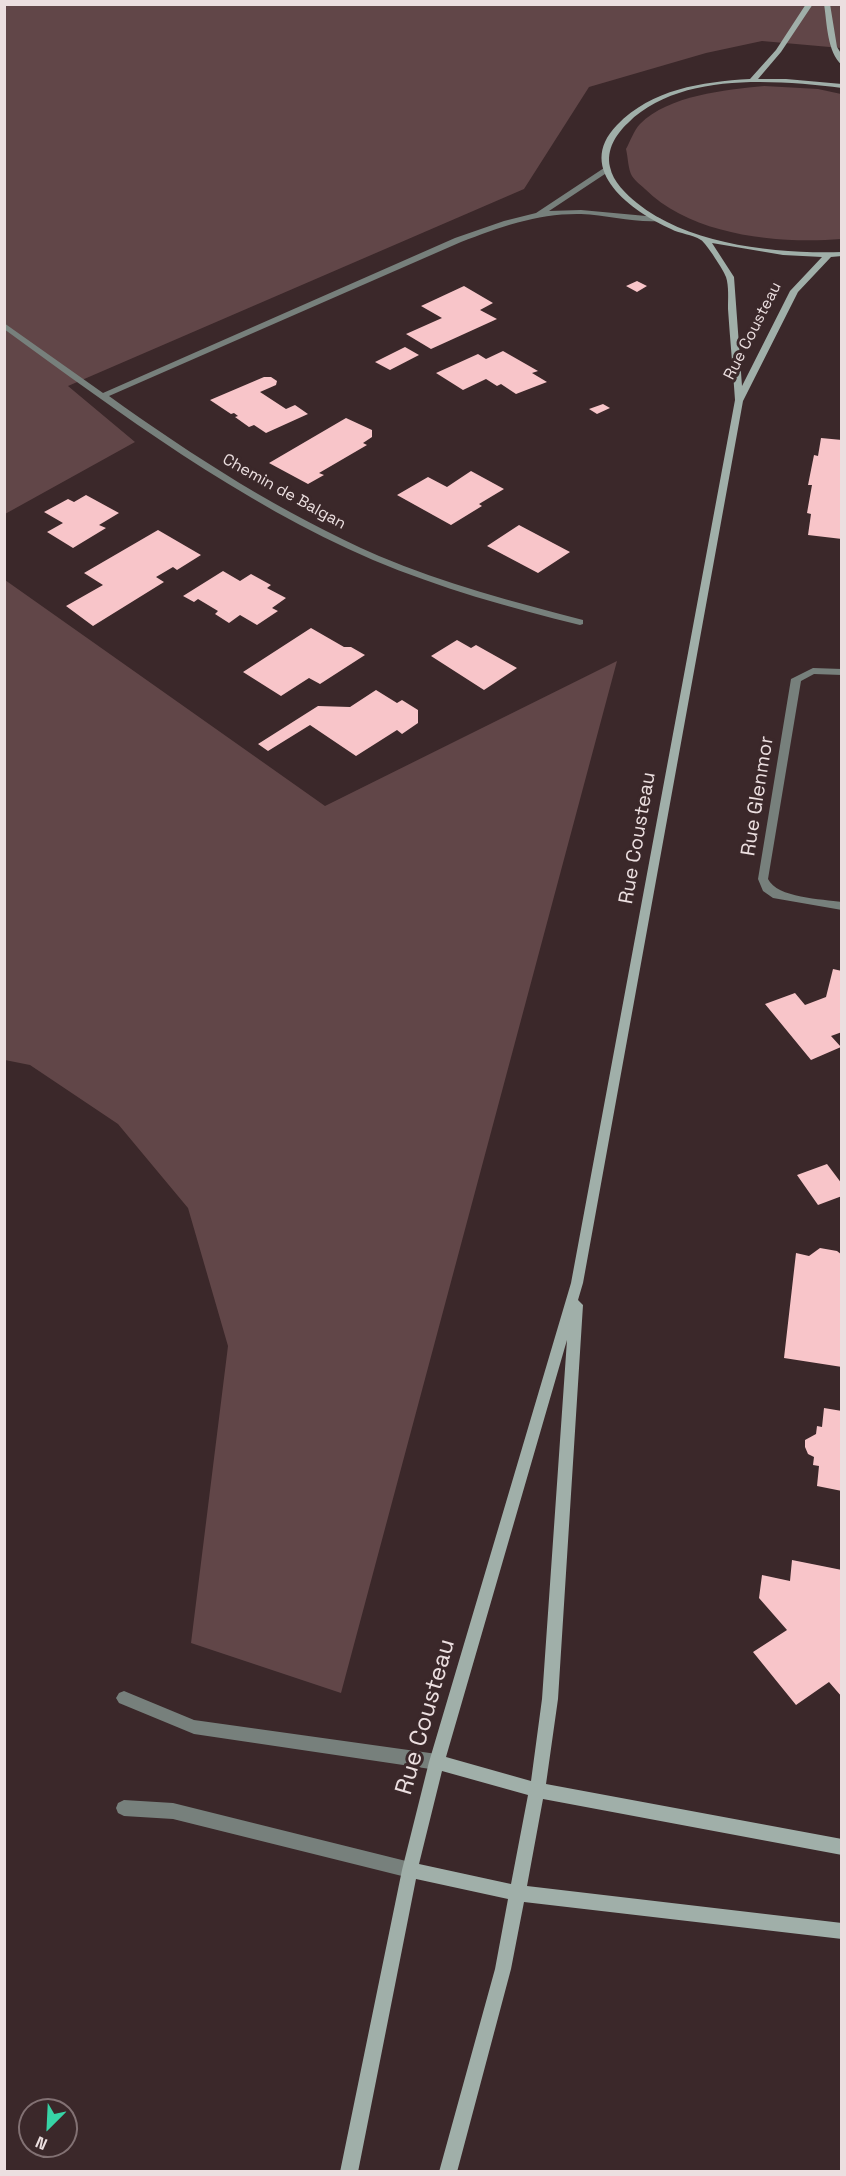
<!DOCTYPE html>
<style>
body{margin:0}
#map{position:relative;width:846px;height:2176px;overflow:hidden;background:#3b282a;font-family:"Space Grotesk",sans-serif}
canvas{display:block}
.frame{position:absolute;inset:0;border:6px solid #ecdfe0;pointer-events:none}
.north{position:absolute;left:18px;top:2098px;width:60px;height:60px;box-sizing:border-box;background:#3b282a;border:2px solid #827173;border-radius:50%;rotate:204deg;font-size:16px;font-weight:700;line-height:24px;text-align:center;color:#ecdfe0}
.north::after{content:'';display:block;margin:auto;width:21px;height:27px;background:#37d4a6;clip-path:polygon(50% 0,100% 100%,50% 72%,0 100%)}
</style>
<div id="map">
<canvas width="846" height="2176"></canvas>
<div class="frame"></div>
<div class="north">N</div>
</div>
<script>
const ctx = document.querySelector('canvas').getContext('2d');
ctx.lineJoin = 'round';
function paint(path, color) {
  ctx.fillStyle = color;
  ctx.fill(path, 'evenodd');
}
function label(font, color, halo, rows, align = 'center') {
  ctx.font = font + ' "Space Grotesk",sans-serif';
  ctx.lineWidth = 6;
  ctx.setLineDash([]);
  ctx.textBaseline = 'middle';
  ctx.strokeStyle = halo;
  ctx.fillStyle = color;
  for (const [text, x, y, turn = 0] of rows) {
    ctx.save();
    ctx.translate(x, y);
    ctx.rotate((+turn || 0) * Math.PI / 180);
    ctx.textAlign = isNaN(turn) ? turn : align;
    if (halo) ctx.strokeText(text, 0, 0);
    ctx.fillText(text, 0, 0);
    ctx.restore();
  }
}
paint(new Path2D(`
 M 5,5 L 841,5 L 841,48 L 762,41 L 706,53 L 589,87 L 524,189 L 68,386 L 135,442 L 5,514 Z
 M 764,86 L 818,89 L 841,94 L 841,239 C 779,244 692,236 645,189 C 641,185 635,181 632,176 C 628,169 628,157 626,149 C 630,142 634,130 640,124 C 669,95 725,90 764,86 Z
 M 5,580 L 325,806 L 617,661 L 341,1693 L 191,1643 L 228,1346 L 188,1208 L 118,1124 L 30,1065 L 5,1060 Z`), '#614648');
paint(new Path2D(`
 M 637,281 L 647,286 L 637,292 L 626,286 Z
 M 464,286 L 493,303 L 480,310 L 497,319 L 431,349 L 406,334 L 442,318 L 421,306 Z
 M 405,347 L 419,355 L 390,370 L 375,362 Z
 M 503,351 L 538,371 L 532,373 L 547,382 L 516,394 L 501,384 L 497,386 L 486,379 L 463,390 L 436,373 L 478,354 L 486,359 Z
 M 264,377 L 271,377 L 277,381 L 276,385 L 260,392 L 286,409 L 295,405 L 308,414 L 266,433 L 254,425 L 249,427 L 235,417 L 238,416 L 234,413 L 231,414 L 210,400 Z
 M 603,404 L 610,408 L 597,414 L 589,409 Z
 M 346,418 L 372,430 L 372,437 L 363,443 L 367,445 L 319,473 L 324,475 L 308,484 L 269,463 Z
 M 821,438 L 842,440 L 842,539 L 808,535 L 811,514 L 807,513 L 812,485 L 808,485 L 814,455 L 818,456 Z
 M 471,471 L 504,489 L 479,504 L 482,506 L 451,525 L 397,495 L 428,477 L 447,487 Z
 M 86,495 L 119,513 L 99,525 L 106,528 L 73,548 L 47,532 L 63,523 L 44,512 L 68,499 L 74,502 Z
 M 519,525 L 570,552 L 538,573 L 487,546 Z
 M 158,530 L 201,555 L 177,570 L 173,567 L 156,577 L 164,582 L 93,626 L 66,606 L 103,585 L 84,573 Z
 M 223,571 L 240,581 L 251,574 L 271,585 L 267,588 L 286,598 L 272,608 L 278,611 L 257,625 L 240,615 L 229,623 L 215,614 L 218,611 L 198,599 L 194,602 L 183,596 Z
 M 311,628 L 344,647 L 351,647 L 365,655 L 320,684 L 309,678 L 281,696 L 243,672 Z
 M 457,640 L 471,648 L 476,645 L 517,668 L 484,690 L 431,656 Z
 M 376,690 L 397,703 L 402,700 L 418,710 L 418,723 L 402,734 L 397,730 L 356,756 L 310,725 L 268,751 L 258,744 L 318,706 L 350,707 Z
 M 833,969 L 842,971 L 842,1032 L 831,1036 L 841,1047 L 811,1060 L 765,1004 L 795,993 L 805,1005 L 826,997 Z
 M 827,1164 L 842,1184 L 842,1196 L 818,1205 L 797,1175 Z
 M 820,1248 L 837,1251 L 842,1255 L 842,1367 L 784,1358 L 796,1253 L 809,1256 Z
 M 824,1408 L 842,1411 L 842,1491 L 817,1486 L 819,1466 L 813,1465 L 814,1457 L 808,1454 L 805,1447 L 805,1440 L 816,1434 L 817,1426 L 822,1427 Z
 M 792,1560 L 842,1570 L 842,1697 L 829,1682 L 796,1705 L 753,1652 L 787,1630 L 759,1598 L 762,1575 L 790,1581 Z`), '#f8c5c9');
paint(new Path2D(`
 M 124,1691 L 194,1720 L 437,1754 L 442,1757 L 445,1762 L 442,1767 L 437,1770 L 194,1734 L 119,1703 L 116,1698 L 119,1693 Z
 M 124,1800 L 173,1803 L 410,1862 L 416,1864 L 418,1870 L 416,1876 L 410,1878 L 173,1819 L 124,1816 L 118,1813 L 116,1808 L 118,1803 Z`), '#77807c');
paint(new Path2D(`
 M 604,168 L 611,170 L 549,211 L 581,210 L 657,217 L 661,219 L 660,221 C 635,223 607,215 581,214 C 539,213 500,227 461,242 L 109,396 C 194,457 283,514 379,556 C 445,584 514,602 583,620 L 583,624 L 580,625 C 510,608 440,588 373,560 C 239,502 121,414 4,329 L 4,323 L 103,393 L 455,238 L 504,221 L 536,213 Z
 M 813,668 L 842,669 L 842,675 L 814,674 L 801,681 L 768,879 C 777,898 822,899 842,902 L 842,910 L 773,898 L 763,891 L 758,879 L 791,679 Z`), '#77807c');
paint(new Path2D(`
 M 806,4 L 813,4 L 781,52 L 758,79 L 786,79 L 842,84 L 842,88 C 775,80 679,72 628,123 C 616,134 606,150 610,167 C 613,182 626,194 637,203 C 689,245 776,254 842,252 L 842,256 L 831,257 L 798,292 L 743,401 L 583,1283 L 578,1300 L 583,1305 L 558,1699 L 546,1784 L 842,1839 L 842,1855 L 543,1799 L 527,1886 L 842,1923 L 842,1939 L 524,1902 L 511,1969 L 457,2172 L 439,2172 L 495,1969 L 508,1899 L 416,1879 L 358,2172 L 340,2172 L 402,1870 L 429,1762 L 571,1283 L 735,400 C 733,370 730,339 728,309 C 728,299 729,286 726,277 C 724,271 706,243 701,240 C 692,234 680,234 671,229 C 633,212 573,170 617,125 C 652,89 701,82 750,79 L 776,50 ZM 712,243 L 783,255 L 822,257 L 790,291 L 742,386 L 734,277 ZM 567,1340 L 542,1699 L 531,1781 L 446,1757 ZM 442,1771 L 528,1795 L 511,1884 L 419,1864 Z
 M 824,4 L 830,4 L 837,47 L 842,55 L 842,65 C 827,52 827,23 824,4 Z`), '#a0afa9');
label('16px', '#ecdfe0', '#3b282a', [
 ["Rue Cousteau",753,331,-63],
 ["Chemin de Balgan",284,492,29]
]);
label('20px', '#ecdfe0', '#3b282a', [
 ["Rue Glenmor",758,796,-81],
 ["Rue Cousteau",638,838,-80]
]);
label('24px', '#ecdfe0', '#3b282a', [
 ["Rue Cousteau",426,1717,-74]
]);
</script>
